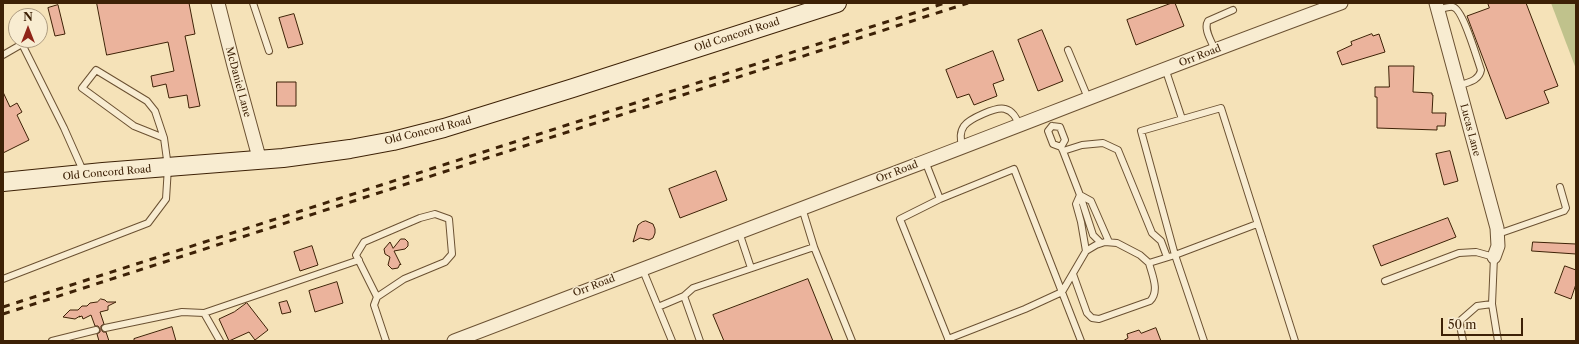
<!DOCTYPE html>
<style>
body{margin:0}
#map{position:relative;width:1579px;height:344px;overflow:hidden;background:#f5e2b8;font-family:"Libre Caslon Text",serif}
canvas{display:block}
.frame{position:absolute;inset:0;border:4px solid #3d2106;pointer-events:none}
.north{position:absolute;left:8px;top:8px;width:40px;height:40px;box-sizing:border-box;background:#f8ecd1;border:1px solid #ad9b80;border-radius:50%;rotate:0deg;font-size:11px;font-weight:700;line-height:16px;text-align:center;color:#3d2106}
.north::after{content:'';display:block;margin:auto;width:14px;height:18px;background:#8f2418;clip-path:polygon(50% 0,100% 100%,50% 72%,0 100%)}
.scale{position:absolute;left:1441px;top:318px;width:82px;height:18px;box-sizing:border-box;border:2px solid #3d2106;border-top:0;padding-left:5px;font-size:12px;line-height:14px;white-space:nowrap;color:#3d2106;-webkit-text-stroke:3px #f8ecd1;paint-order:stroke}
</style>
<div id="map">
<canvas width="1579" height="344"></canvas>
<div class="frame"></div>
<div class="north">N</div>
<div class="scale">50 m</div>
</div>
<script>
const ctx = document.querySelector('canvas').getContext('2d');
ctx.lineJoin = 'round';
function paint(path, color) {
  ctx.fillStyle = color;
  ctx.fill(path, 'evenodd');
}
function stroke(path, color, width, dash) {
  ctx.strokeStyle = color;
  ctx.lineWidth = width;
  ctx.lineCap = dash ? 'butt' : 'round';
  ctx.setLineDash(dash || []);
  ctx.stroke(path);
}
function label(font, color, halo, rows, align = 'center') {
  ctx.font = font + ' "Libre Caslon Text",serif';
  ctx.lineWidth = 3;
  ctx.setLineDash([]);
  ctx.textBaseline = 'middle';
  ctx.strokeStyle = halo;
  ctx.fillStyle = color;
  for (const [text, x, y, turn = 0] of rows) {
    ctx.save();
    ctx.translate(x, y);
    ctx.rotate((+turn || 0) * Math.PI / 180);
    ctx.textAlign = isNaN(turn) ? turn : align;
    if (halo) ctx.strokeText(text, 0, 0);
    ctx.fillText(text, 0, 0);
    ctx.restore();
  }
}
paint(new Path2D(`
 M 1551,3 L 1576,3 L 1576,69 Z`), '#c0c28c');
const building = new Path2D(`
 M 97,3 L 189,3 L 195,34 L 185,36 L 200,106 L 189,108 L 187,95 L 169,98 L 166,84 L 153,87 L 151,76 L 174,71 L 168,42 L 107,55 Z
 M 1172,3 L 1175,3 L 1184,26 L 1136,45 L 1127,20 Z
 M 1488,3 L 1526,3 L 1558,86 L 1544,91 L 1549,103 L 1506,119 L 1467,16 L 1489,8 Z
 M 58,5 L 65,34 L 55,36 L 48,8 Z
 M 294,14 L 303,44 L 288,48 L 279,18 Z
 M 1042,30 L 1063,81 L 1038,91 L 1018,40 Z
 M 1372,34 L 1373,36 L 1379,34 L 1385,52 L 1342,65 L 1337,52 L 1352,45 L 1351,42 Z
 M 993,51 L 1004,80 L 993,84 L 997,96 L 974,105 L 969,94 L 957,98 L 946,70 Z
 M 1389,66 L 1414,66 L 1413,92 L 1432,93 L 1432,95 L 1433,95 L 1432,113 L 1446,113 L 1445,126 L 1437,126 L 1437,130 L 1377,128 L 1377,97 L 1375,97 L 1375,87 L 1389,87 Z
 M 277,82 L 296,82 L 296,106 L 277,106 Z
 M 3,92 L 10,107 L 17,103 L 22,112 L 17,115 L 29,140 L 3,153 Z
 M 1450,151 L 1458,181 L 1444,185 L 1436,154 Z
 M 716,171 L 727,200 L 680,218 L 669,189 Z
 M 1448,218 L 1456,237 L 1381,266 L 1373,246 Z
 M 646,221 L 653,224 L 655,229 L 655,233 L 653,238 L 649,240 L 640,238 L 633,242 L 638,225 L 642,222 Z
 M 401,239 L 405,239 L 408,242 L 408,246 L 405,249 L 394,251 L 401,265 L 400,264 L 398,268 L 392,269 L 388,265 L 390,257 L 385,254 L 384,249 L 390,242 L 393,248 Z
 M 1533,242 L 1576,244 L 1576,254 L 1532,251 Z
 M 312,246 L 318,265 L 300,271 L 294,252 Z
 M 1565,266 L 1576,270 L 1576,284 L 1571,299 L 1555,293 Z
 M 808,279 L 833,341 L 724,341 L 713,315 Z
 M 337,282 L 343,303 L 315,312 L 309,291 Z
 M 101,299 L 105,300 L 107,302 L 116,302 L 108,306 L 108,310 L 100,312 L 104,324 L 101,326 L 101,329 L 103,332 L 106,332 L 109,341 L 99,341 L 97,334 L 100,332 L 100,329 L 98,326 L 95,326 L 91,315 L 83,319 L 82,316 L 79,317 L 80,316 L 75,319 L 63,317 L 70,310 L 78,310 L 82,306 L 87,306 L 90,303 L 97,302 Z
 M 287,301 L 291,312 L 282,314 L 279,303 Z
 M 247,303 L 268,330 L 255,340 L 249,332 L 229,341 L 219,319 L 234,312 Z
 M 172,327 L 176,341 L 134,341 L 134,339 Z
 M 1156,328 L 1161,341 L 1123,341 L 1128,338 L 1127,334 L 1139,330 L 1141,333 Z`);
paint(building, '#ebb39c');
stroke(building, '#3d2106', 1);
const lane = new Path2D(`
 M 253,3 L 269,51
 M 1437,10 C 1442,9 1449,6 1453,7 C 1463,9 1477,59 1481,70 C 1479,81 1468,82 1458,86
 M 1068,50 L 1088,98
 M 1215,50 C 1212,42 1203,29 1208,21 L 1233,10
 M 3,55 L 22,44 L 64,128 L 84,173
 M 1165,68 L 1182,119
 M 1052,126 L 1060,127 L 1065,140 L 1061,147 L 1063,151 L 1080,195 L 1093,235 L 1101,243
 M 1052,126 L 1048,131 L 1053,144 L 1061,147
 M 962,147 C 961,140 959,133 964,126 C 969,119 997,106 1005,109 C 1013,111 1016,118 1019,124
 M 1063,151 L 1082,145 L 1103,143 L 1118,150 L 1152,233 L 1161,241 L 1167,257
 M 925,161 L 940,199
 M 1080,195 L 1076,204 L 1081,222 L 1086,251
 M 1080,195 L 1091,201 L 1109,242
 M 802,208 L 814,247
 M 739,232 L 751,268
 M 1498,234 L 1564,211 L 1566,208 L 1560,187
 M 642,268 L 672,341
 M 1073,274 L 1087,313 L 1092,318 L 1099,319 L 1150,301 C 1160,291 1152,275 1149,263
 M 3,279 L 148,223 L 166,199 L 168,167 L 164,138 L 134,126 L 82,88 L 96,70 L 147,101 L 155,111 L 164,138
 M 1385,281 L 1459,253 L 1476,252 L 1494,257 L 1492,304 L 1498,341
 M 377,297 L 356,255 L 364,242 L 420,218 L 435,214 L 449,219 L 452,254 L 445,262 L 404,279 L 377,297 L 374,305 L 386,341
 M 658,307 L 684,296
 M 204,313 L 359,260
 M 105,328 L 182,312 L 204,313 L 220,341
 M 948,339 L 1025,309 L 1062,292 L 1086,251 L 1096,245 L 1105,242 L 1117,243 L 1140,255 L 1149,263 L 1175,255 L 1257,224
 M 52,341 L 96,330
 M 700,341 L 684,296 L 693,288 L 814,247 L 852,341
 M 949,341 L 900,219 L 940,199 L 1014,169 L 1081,341
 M 1204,341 L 1175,255 L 1141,131 L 1221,108 L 1295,341
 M 1463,341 L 1460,325 L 1461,320 L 1477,306 L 1492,304`);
const street = new Path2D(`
 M 218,3 L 234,66 L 260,161
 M 1436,3 L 1497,228 L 1498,246 L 1494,257
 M 454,341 C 605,282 757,226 908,168 C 1052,113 1196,56 1341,3`);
const secondary = new Path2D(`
 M 3,182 L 103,172 L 283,158 L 350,149 L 393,141 L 444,128 L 573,88 L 837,3`);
stroke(lane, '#6b5132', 8);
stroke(street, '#6b5132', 15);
stroke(secondary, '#3d2106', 20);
stroke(lane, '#f8ecd1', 6);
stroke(street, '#f8ecd1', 13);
stroke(secondary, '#f8ecd1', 18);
stroke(new Path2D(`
 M 3,307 L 945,3
 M 3,314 L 968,3`), '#3d2106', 3, [7, 7]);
label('10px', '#3d2106', '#f8ecd1', [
 ["Old Concord Road",737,35,-18],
 ["Orr Road",1200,56,-21],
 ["McDaniel Lane",238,82,75],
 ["Lucas Lane",1470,130,75],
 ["Old Concord Road",428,131,-14],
 ["Orr Road",897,172,-21],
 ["Old Concord Road",107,173,-5],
 ["Orr Road",594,286,-21]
]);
</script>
